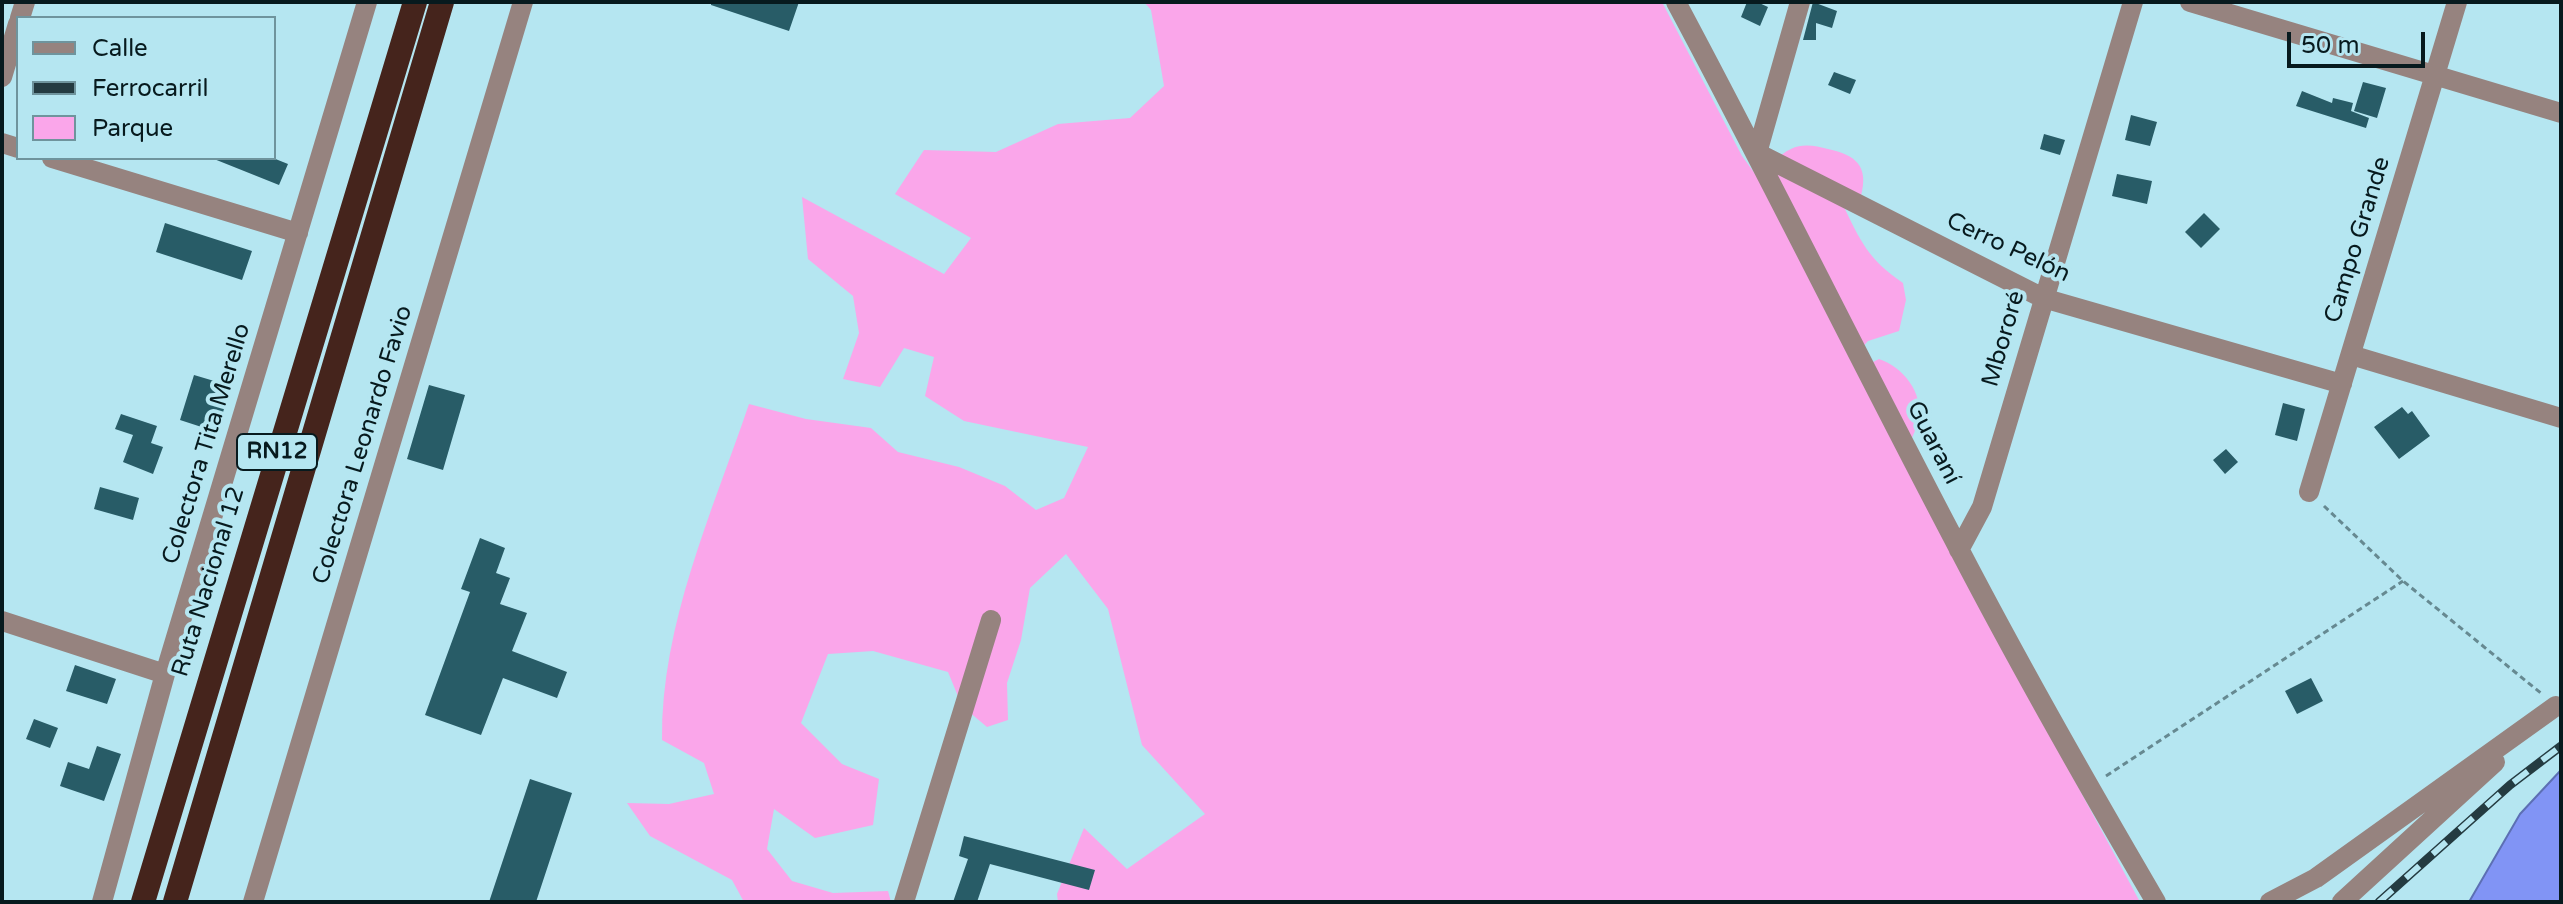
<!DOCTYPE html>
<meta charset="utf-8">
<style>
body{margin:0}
#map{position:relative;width:2563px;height:904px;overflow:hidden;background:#b5e6f1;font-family:"Varela Round",sans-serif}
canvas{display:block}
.frame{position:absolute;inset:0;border:4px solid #071a1e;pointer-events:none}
.legend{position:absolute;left:16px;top:16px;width:260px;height:144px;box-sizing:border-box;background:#b5e6f1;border:2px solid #6f949d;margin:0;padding:10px 14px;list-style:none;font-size:24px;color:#071a1e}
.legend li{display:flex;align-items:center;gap:16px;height:40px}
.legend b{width:40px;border:2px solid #6f949d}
.scale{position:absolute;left:2287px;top:32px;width:138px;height:36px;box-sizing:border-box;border:4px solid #071a1e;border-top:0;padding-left:10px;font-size:24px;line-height:28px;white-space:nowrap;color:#071a1e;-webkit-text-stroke:6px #b5e6f1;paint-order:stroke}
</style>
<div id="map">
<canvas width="2563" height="904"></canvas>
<div class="frame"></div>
<ul class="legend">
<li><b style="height:10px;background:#96837f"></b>Calle</li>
<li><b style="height:10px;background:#243b41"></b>Ferrocarril</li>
<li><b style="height:22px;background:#faa6ea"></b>Parque</li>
</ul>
<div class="scale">50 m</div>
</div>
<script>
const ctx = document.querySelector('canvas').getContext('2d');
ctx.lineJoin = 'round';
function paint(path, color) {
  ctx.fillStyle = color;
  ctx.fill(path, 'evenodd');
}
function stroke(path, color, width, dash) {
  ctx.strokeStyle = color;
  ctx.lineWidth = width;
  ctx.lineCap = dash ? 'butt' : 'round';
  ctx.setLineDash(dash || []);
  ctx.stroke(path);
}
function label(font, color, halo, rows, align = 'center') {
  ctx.font = font + ' "Varela Round",sans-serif';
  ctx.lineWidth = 8;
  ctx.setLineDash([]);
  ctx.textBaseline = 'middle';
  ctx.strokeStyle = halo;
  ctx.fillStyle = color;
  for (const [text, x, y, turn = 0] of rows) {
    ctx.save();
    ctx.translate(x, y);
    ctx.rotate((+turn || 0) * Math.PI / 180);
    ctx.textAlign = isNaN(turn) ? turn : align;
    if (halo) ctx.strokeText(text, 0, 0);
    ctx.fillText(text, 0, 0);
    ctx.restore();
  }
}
paint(new Path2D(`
 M 1144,2 L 1662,2 L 1742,156 L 1758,178 C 1767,169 1779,154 1791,149 C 1803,143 1816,146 1828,149 C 1856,155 1869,166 1861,196 L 1843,205 C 1861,242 1868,259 1903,283 L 1906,300 L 1899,331 L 1868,341 L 1858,352 L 1867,365 L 1879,359 C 1903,367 1923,392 1919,419 C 1917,427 1913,435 1910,443 L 1990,623 L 2140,902 L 1058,902 L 1057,894 L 1084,828 L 1127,869 L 1205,814 L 1142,745 L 1108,609 L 1066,554 L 1030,588 L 1021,640 L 1007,683 L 1008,720 L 987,727 L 962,706 L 948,672 L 873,651 L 828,654 L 801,723 L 842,764 L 879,779 L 873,825 L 815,838 L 774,809 L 767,849 L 792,881 L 833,893 L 888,891 L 891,902 L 744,902 L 732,880 L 650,836 L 627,803 L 669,804 L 714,794 L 704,763 L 662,740 C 661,624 712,513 749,404 L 806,419 L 871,428 L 898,452 L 959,467 L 1005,486 L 1036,510 L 1064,498 L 1088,447 L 964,421 L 925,396 L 934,357 L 904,348 L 880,387 L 843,379 L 859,333 L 853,296 L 808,259 L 802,197 L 944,274 L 971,238 L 895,194 L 924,150 L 996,152 L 1058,124 L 1130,118 L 1164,86 L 1151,10 Z`), '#faa6ea');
const water = new Path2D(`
 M 2561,770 L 2561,902 L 2469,902 L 2520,814 Z`);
paint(water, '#8194f5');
stroke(water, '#5c6fb4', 2);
paint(new Path2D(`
 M 711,2 L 799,2 L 789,31 L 711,5 Z
 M 1747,2 L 1757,2 L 1768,7 L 1760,26 L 1741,17 Z
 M 1813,2 L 1837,11 L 1832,28 L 1816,23 L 1816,40 L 1803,40 Z
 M 1834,72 L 1856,80 L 1850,94 L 1828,85 Z
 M 2363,82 L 2386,88 L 2377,118 L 2354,111 Z
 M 2302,91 L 2332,103 L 2333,98 L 2353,103 L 2351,111 L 2369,118 L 2366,128 L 2296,106 Z
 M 2131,115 L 2157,122 L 2150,146 L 2125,140 Z
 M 2044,134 L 2065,140 L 2060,155 L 2040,149 Z
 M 273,158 L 288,164 L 279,185 L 214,159 Z
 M 2117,174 L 2152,181 L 2147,204 L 2112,196 Z
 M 2204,213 L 2220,229 L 2201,248 L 2185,232 Z
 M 165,223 L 252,251 L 242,280 L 156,252 Z
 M 194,375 L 231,386 L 217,432 L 180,420 Z
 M 429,385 L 465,395 L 443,470 L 407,459 Z
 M 2283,403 L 2305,409 L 2297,441 L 2275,435 Z
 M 2402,407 L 2408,414 L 2412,411 L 2430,436 L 2399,459 L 2374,427 Z
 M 121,414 L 157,426 L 151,443 L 163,447 L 153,474 L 123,462 L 133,435 L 115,429 Z
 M 2226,449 L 2238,462 L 2225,474 L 2213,460 Z
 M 100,487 L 139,498 L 133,520 L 94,509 Z
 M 480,538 L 505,548 L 496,573 L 510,578 L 500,604 L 527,613 L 512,651 L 567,672 L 557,698 L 503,678 L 481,735 L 425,715 L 470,592 L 461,589 Z
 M 75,665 L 116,679 L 107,704 L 66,691 Z
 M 2311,678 L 2323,701 L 2297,714 L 2285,691 Z
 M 34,719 L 58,728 L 50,748 L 26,739 Z
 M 97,746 L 121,754 L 104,801 L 60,786 L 68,762 L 89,769 Z
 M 530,779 L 572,793 L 536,902 L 489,902 Z
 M 964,836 L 1095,870 L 1089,890 L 990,864 L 977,902 L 953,902 L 968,859 L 959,856 Z`), '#285c67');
stroke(new Path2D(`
 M 2324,506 L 2403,581 L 2542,694
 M 2106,776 L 2403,581`), '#668991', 3, [6, 4]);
stroke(new Path2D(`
 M 1676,2 C 1773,183 1863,367 1959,549 C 2021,668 2088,786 2156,902
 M 2190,2 L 2561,113
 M 20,18 L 25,2
 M 2,77 L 18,24
 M 2,143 L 18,148
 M 1757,153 L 2043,298 L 2342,384
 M 1757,153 L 1800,2
 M 52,158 L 298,233
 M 2351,355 L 2561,418
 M 2309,492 L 2457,2
 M 1959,550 L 1982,507 L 2133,2
 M 2,621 L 165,674
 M 102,902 L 165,674 L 367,2
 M 253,902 L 523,2
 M 904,902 L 991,620
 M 2270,902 L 2316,878 L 2556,706
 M 2342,902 L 2495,762`), '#96837f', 20);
stroke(new Path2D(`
 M 143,902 L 415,2
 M 175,902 L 442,2`), '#45241c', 24);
const rail = new Path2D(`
 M 2379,902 L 2510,785 L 2561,746`);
stroke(rail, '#243b41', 9);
stroke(rail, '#b5e6f1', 6, [18]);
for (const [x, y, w] of [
 [277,452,80]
]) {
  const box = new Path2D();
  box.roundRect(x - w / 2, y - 18, w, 36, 6);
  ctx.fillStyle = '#b5e6f1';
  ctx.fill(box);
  stroke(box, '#071a1e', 2);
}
label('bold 22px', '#071a1e', null, [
 ["RN12",277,452]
]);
label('24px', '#071a1e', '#b5e6f1', [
 ["Campo Grande",2358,240,-73],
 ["Cerro Pelón",2008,248,25],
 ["Mbororé",2004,339,-74],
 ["Guaraní",1933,443,63],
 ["Colectora Tita Merello",207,444,-73],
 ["Colectora Leonardo Favio",363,445,-73],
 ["Ruta Nacional 12",209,582,-73]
]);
</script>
